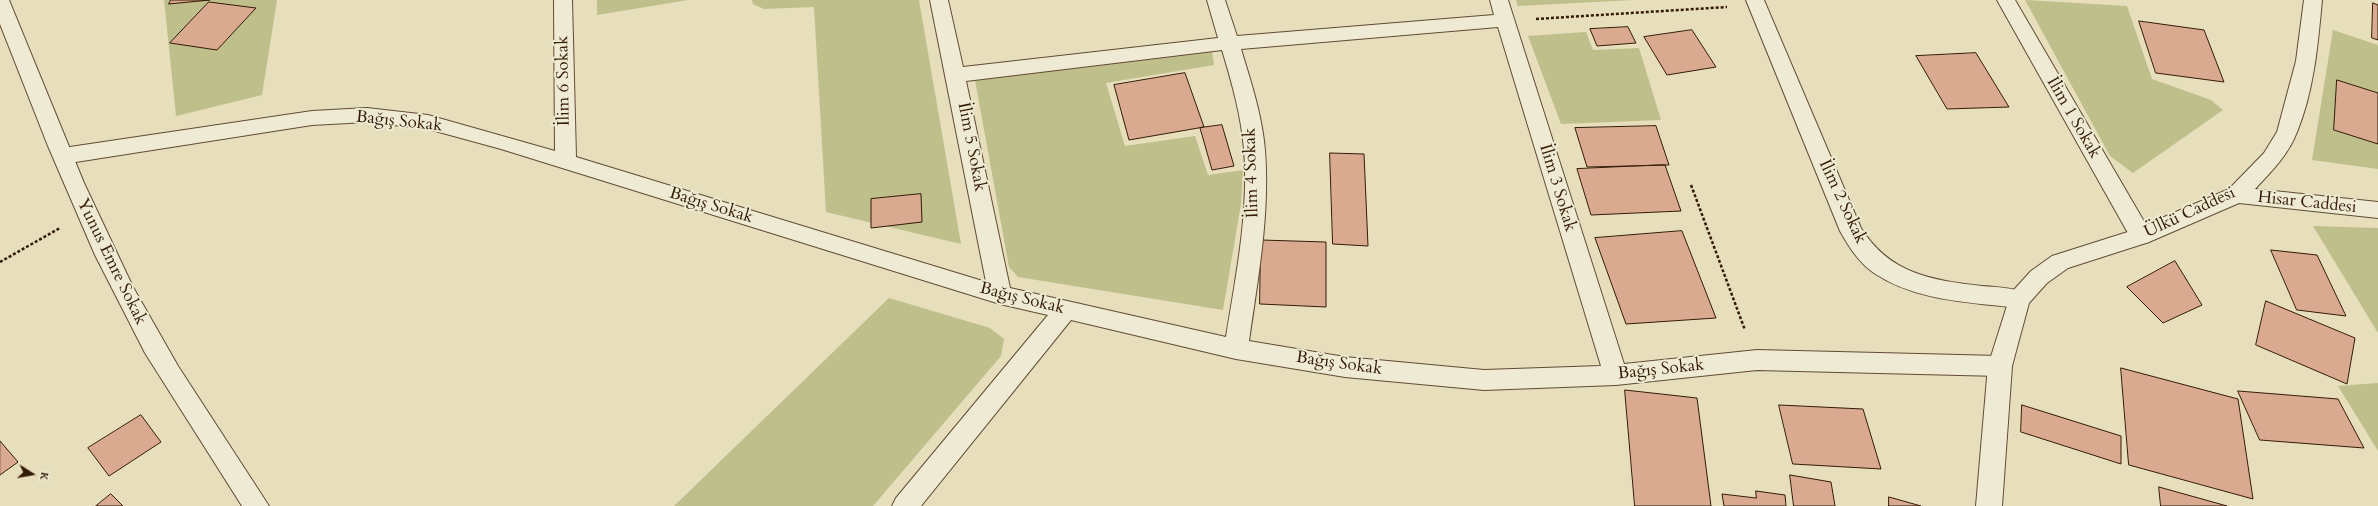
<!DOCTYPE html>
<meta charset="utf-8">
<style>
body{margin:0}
#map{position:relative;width:2378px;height:506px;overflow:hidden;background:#e7debc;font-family:Cardo,serif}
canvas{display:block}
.north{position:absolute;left:12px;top:454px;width:40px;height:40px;-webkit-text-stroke:3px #efead3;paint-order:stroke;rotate:101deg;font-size:11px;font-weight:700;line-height:16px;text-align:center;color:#341b06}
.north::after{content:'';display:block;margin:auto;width:14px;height:18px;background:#341b06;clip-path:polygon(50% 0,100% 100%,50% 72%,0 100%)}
</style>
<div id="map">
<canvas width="2378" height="506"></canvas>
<div class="north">K</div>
</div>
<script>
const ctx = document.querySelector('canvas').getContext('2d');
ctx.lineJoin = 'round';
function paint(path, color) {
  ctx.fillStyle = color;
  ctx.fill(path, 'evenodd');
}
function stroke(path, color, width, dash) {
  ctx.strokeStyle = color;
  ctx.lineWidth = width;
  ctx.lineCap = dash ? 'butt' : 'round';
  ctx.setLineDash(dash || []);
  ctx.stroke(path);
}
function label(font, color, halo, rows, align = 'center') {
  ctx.font = font + ' Cardo,serif';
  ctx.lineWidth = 4;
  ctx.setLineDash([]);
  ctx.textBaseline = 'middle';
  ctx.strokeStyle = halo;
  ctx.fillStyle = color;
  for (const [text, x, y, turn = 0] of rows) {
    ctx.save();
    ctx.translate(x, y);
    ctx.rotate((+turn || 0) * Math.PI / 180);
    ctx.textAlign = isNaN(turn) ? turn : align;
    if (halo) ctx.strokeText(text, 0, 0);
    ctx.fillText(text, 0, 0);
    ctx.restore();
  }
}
paint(new Path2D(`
 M 164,0 L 277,0 L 262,95 L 176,116 Z
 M 597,0 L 688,0 L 597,15 Z
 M 752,0 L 919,0 L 961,244 L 826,212 L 814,7 L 764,9 L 753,4 Z
 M 1516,0 L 1634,0 L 1518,6 Z
 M 2025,0 L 2127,6 L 2152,79 L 2211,100 L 2223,110 L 2133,173 L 2110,156 Z
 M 2333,30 L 2378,45 L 2378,169 L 2312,160 Z
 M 1586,32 L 1593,50 L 1639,48 L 1661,120 L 1561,124 L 1528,36 Z
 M 1212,50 L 1214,65 L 1106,83 L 1125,146 L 1195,136 L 1208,175 L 1243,170 L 1241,204 L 1223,310 L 1018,277 L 1009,267 L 975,80 Z
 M 2313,226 L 2378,228 L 2378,333 Z
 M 889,298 L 990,328 L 1004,339 L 1001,356 L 873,506 L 674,506 Z
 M 2378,383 L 2378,451 L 2338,386 Z`), '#bebf8b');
const building = new Path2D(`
 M 171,0 L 210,0 L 169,4 Z
 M 209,2 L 256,8 L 217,50 L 170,43 Z
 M 2373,3 L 2378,5 L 2378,40 L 2372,38 Z
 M 2139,21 L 2204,30 L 2224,82 L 2156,73 Z
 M 1628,27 L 1636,43 L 1597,46 L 1590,29 Z
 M 1692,30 L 1716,67 L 1667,75 L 1644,37 Z
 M 1976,53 L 2009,107 L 1947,109 L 1916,56 Z
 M 1185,73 L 1204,127 L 1129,140 L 1114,85 Z
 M 2337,80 L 2378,93 L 2378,144 L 2334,130 Z
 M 1222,125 L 1234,166 L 1212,170 L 1200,128 Z
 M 1656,126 L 1669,165 L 1587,167 L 1575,128 Z
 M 1330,153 L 1364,154 L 1368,246 L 1333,244 Z
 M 1665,165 L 1681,211 L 1591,215 L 1577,169 Z
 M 921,194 L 922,222 L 871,228 L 871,199 Z
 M 1682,231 L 1716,318 L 1626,324 L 1595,238 Z
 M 1261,240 L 1326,242 L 1326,307 L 1260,304 Z
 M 2271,250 L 2317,255 L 2346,316 L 2297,310 Z
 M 2175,261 L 2202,305 L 2163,323 L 2127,287 Z
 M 2266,301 L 2355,338 L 2347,384 L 2256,345 Z
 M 2121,368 L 2238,399 L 2253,499 L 2129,465 Z
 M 1625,390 L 1697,398 L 1711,506 L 1635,506 Z
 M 2238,391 L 2338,399 L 2364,448 L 2260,440 Z
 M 1779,405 L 1863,409 L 1881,469 L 1793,464 Z
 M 2022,405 L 2121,436 L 2121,464 L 2021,432 Z
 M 141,415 L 161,442 L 109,476 L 88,448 Z
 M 0,441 L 18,462 L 0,475 Z
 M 1790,475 L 1831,482 L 1835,506 L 1794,506 Z
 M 2159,487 L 2227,506 L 2161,506 Z
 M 1756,491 L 1785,495 L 1786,506 L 1724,506 L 1722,494 L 1756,498 Z
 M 111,494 L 123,506 L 96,506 Z
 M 1889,497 L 1921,506 L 1889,506 Z`);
paint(building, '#d9aa90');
stroke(building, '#341b06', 1);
const minor = new Path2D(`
 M 554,0 L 572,0 L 576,157 L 986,282 L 930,0 L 948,0 L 963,67 L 1218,38 L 1207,0 L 1225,0 L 1237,36 L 1494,15 L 1490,0 L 1508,0 L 1624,364 L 1757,350 L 2000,356 L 2008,359 L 2012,366 L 2008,373 L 2000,376 L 1757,370 L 1616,385 L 1484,390 L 1345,377 L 1236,359 L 1071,320 L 921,506 L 892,506 L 896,498 L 1048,315 L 1000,304 L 501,149 L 428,129 L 367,122 L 312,125 L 63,164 L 56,161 L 53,156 L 56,151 L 63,148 L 312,111 L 367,108 L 428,115 L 555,151 ZM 1498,27 L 1601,366 L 1484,370 L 1345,357 L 1249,341 C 1258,278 1270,214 1265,150 C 1262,115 1251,82 1241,49 ZM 1222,50 C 1232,83 1241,115 1244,149 C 1249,212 1236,275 1226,337 L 1010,288 L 966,81 Z
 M 1746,0 L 1764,0 L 1861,228 C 1890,274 1931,280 1982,286 C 1997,287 2013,288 2027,293 L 2030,299 L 2027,305 C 2015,309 2003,306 1991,305 C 1951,301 1908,296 1874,273 C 1859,263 1849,247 1840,231 Z
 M 1997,0 L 2015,0 L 2149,230 L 2152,236 L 2149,242 L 2141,244 L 2133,242 Z`);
const tertiary = new Path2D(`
 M 0,0 L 9,0 L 84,183 L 133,287 L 178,366 L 269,506 L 242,506 L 145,353 L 95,255 L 48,146 L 0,24 Z
 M 2304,0 L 2322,0 C 2318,44 2314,91 2297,132 C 2289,154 2271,172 2255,189 L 2378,202 L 2378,218 L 2239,203 L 2149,242 L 2068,268 L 2047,283 L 2029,303 L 2012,366 L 2002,506 L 1976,506 L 1988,366 L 2011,293 L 2031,271 L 2052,256 L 2134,230 L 2229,189 L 2264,153 L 2277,132 L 2296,61 Z`);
stroke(minor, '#614c34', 2);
stroke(tertiary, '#614c34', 2);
stroke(new Path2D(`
 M 1536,19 L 1727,7
 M 1691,185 L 1745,330
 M 0,262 L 60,228`), '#341b06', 2.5, [3, 2]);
paint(minor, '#efead3');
paint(tertiary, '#efead3');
label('17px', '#341b06', '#efead3', [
 ["İlim 6 Sokak",564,81,-91],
 ["İlim 1 Sokak",2073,118,60],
 ["Bağış Sokak",399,122,6],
 ["İlim 5 Sokak",971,147,79],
 ["İlim 4 Sokak",1252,173,-92],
 ["İlim 3 Sokak",1557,188,73],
 ["İlim 2 Sokak",1842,202,65],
 ["Hisar Caddesi",2307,203,6],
 ["Bağış Sokak",711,206,17],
 ["Ülkü Caddesi",2190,213,-25],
 ["Yunus Emre Sokak",111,262,64],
 ["Bağış Sokak",1022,299,14],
 ["Bağış Sokak",1339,364,8],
 ["Bağış Sokak",1661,370,-6]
]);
</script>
